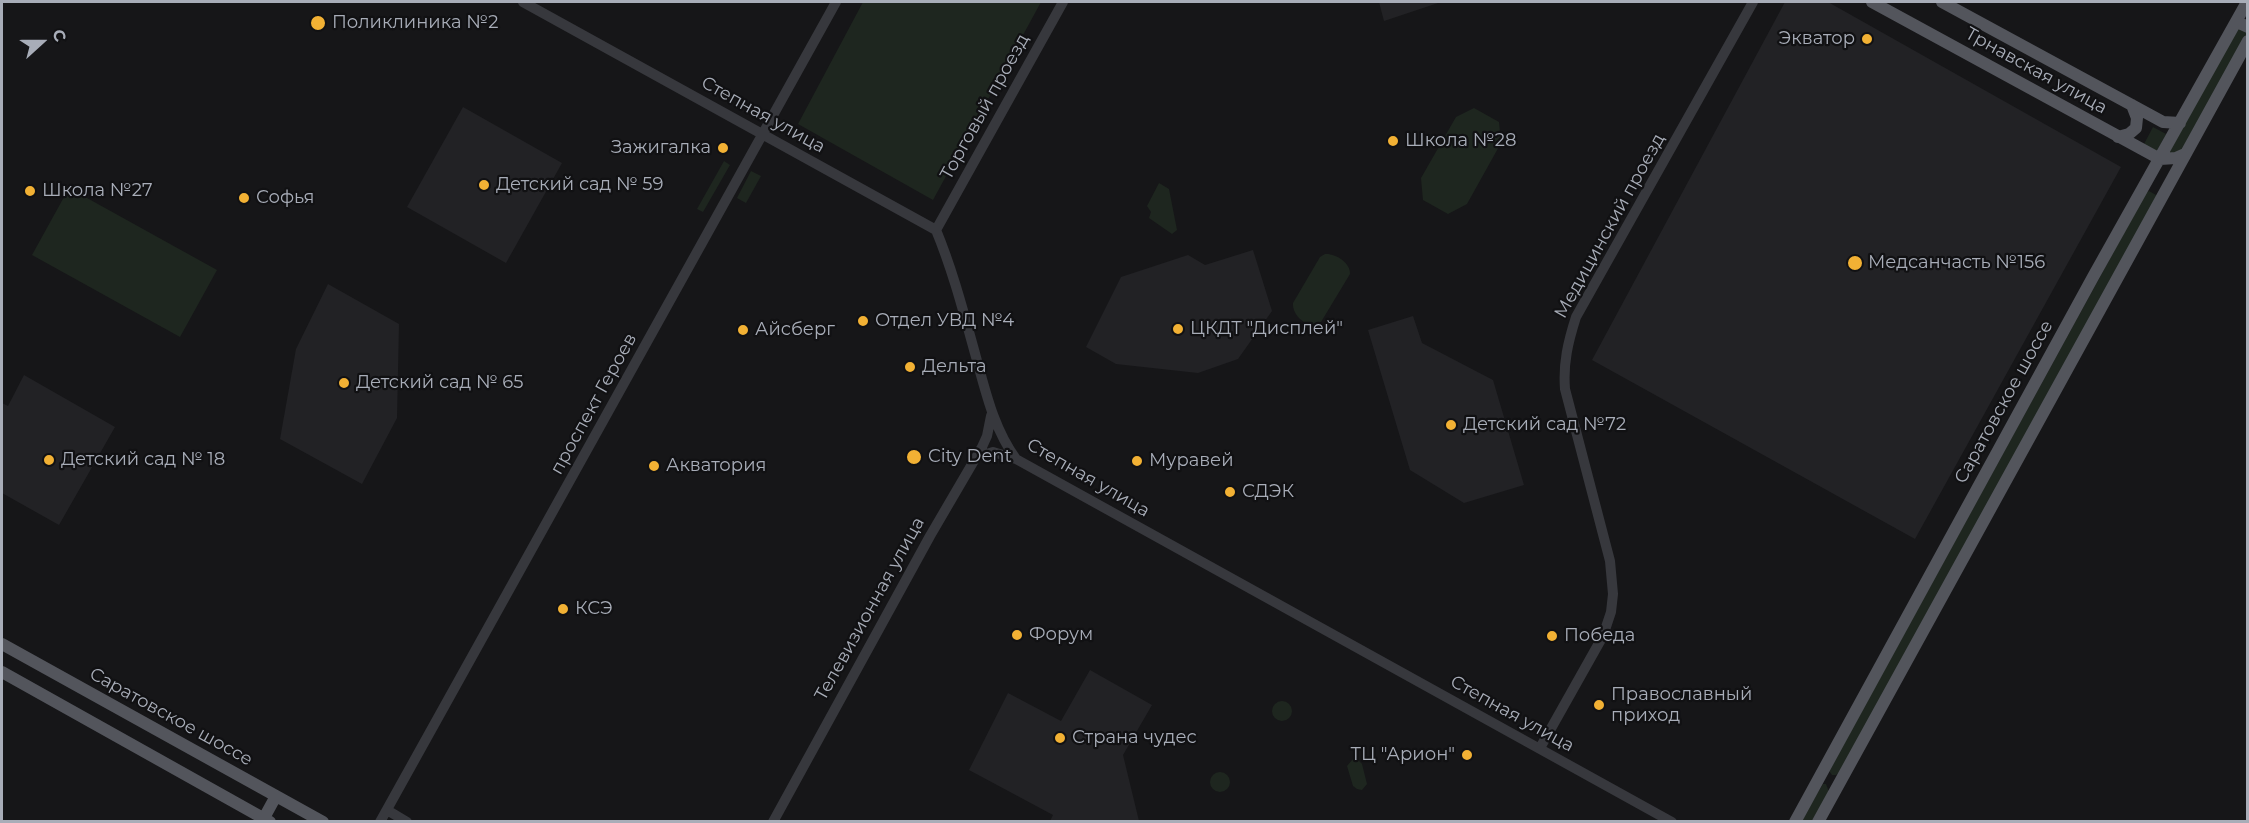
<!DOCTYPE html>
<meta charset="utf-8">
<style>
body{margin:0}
#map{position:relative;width:2249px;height:823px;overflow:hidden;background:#161618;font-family:Montserrat,sans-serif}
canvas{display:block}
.frame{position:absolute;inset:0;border:3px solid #a8adb8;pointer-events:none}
.north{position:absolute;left:12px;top:12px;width:60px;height:60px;-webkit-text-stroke:4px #111113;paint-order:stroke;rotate:69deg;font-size:16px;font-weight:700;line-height:24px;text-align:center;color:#a8adb8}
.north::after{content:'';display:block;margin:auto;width:21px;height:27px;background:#a8adb8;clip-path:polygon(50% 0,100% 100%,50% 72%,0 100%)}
</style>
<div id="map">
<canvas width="2249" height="823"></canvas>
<div class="frame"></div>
<div class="north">С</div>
</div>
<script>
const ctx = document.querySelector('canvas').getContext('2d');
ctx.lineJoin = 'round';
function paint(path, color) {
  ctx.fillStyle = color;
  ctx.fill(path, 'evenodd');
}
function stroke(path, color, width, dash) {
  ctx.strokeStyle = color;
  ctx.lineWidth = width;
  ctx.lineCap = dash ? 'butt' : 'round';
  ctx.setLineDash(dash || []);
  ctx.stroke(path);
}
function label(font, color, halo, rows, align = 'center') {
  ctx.font = font + ' Montserrat,sans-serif';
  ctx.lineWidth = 4.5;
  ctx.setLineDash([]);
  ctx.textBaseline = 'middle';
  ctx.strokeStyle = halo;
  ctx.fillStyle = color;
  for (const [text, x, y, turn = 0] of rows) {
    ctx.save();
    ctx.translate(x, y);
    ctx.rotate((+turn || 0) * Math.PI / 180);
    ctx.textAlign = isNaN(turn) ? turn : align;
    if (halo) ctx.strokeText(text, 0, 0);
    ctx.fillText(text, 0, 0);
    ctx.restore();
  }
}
paint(new Path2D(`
 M 1379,2 L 1441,2 L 1384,21 Z
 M 1785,2 L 1828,2 L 2121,167 L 1915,539 L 1592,360 Z
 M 463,107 L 562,163 L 506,263 L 407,207 Z
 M 1253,250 L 1272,311 L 1238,359 L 1198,373 L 1116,364 L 1086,347 L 1121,277 L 1188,255 L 1205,265 Z
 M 328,284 L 399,324 L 397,418 L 362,484 L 280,439 L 296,349 Z
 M 1413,316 L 1422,343 L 1493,380 L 1524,485 L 1464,503 L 1410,470 L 1368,330 Z
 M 24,375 L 115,427 L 59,525 L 2,493 L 2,403 L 8,406 Z
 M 1090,670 L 1152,705 L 1123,755 L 1139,821 L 1050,821 L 1053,815 L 969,770 L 1008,693 L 1061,721 Z`), '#222225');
paint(new Path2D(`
 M 863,2 L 1041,2 L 933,200 L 798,124 Z
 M 2239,27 L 2246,31 L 2246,36 L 2184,148 L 2177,153 L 2168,154 Z
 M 1474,108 L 1499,122 L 1501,143 L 1467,204 L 1448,214 L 1423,200 L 1421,178 L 1456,117 Z
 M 2153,127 L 2166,134 L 2156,153 L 2143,146 Z
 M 724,161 L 730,165 L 703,212 L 697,209 Z
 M 751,171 L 761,176 L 746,203 L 737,198 Z
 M 1159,183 L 1169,189 L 1177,230 L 1172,234 L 1149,218 L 1151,212 L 1147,206 Z
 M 69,188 L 217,270 L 180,337 L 32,255 Z
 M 2149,191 L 2156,195 L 2157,198 L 1840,772 L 1836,775 L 1832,775 L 1829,771 L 2146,193 Z
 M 1325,254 C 1335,253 1351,263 1350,274 L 1321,322 C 1308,330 1292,316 1293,303 L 1320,257 Z
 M1272 711a10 10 0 1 1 20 0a10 10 0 1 1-20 0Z
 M 1353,759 L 1358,760 L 1362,764 L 1367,784 L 1362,790 L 1357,789 L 1353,786 L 1347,766 Z
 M1210 782a10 10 0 1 1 20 0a10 10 0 1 1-20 0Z
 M 1823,784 L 1826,784 L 1829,792 L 1812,821 L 1800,822 Z`), '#1e261f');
stroke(new Path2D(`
 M 523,2 L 936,230 C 953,271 964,314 976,357 C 986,393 994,429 1016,459 L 1672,822
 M 936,230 L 1063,2
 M 977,457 L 993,452 L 1016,459
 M 1540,748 L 1603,636 L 1611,612 L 1613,594 L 1610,561 L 1565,389 C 1563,363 1568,342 1576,317 L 1753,2
 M 387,810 L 407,822
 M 380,822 L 836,2
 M 773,822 L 930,536 L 982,447 L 987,436 L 991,416`), '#37383d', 10);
stroke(new Path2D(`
 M 1872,2 L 2160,159 L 2176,158 L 2185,154
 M 1942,2 L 2152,116 L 2163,122 L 2180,123
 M 2237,22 L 2248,27
 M 2118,137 L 2129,134 L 2136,128 L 2137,118 L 2132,105
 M 2,644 L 323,822
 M 2,672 L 270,822
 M 264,818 L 276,796
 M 1795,822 L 2093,277 L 2247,2
 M 1818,822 L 2248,41`), '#53555c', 12);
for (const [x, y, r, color] of [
 [318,23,8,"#f2b134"],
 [1867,39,6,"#f2b134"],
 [1393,141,6,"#f2b134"],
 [723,148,6,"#f2b134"],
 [484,185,6,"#f2b134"],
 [30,191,6,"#f2b134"],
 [244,198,6,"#f2b134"],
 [1855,263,8,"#f2b134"],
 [863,321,6,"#f2b134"],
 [1178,329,6,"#f2b134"],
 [743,330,6,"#f2b134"],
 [910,367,6,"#f2b134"],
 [344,383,6,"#f2b134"],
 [1451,425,6,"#f2b134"],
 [914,457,8,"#f2b134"],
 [49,460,6,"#f2b134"],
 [1137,461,6,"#f2b134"],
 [654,466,6,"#f2b134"],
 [1230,492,6,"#f2b134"],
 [563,609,6,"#f2b134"],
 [1017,635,6,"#f2b134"],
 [1552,636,6,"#f2b134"],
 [1599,705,6,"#f2b134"],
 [1060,738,6,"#f2b134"],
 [1467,755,6,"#f2b134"]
]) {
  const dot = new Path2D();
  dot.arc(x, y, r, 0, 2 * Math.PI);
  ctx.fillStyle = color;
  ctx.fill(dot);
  stroke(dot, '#111113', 2);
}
label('18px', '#a8adb8', '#111113', [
 ["Поликлиника №2",332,23],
 ["Экватор",1855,39,"right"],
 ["Школа №28",1405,141],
 ["Зажигалка",711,148,"right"],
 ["Детский сад № 59",496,185],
 ["Школа №27",42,191],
 ["Софья",256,198],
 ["Медсанчасть №156",1868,263],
 ["Отдел УВД №4",875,321],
 ["ЦКДТ \"Дисплей\"",1190,329],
 ["Айсберг",755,330],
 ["Дельта",922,367],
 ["Детский сад № 65",356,383],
 ["Детский сад №72",1463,425],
 ["City Dent",928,457],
 ["Детский сад № 18",61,460],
 ["Муравей",1149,461],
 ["Акватория",666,466],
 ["СДЭК",1242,492],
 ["КСЭ",575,609],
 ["Форум",1029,635],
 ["Победа",1564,636],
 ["Православный",1611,695],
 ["приход",1611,716],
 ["Страна чудес",1072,738],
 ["ТЦ \"Арион\"",1455,755,"right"]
], 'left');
label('18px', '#a8adb8', '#111113', [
 ["Трнавская улица",2036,71,29],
 ["Торговый проезд",985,107,-61],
 ["Степная улица",763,115,29],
 ["Медицинский проезд",1610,226,-61],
 ["Саратовское шоссе",2004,402,-61],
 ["проспект Героев",594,404,-61],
 ["Степная улица",1088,478,30],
 ["Телевизионная улица",870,609,-61],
 ["Степная улица",1512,714,29],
 ["Саратовское шоссе",171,717,29]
]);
</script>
